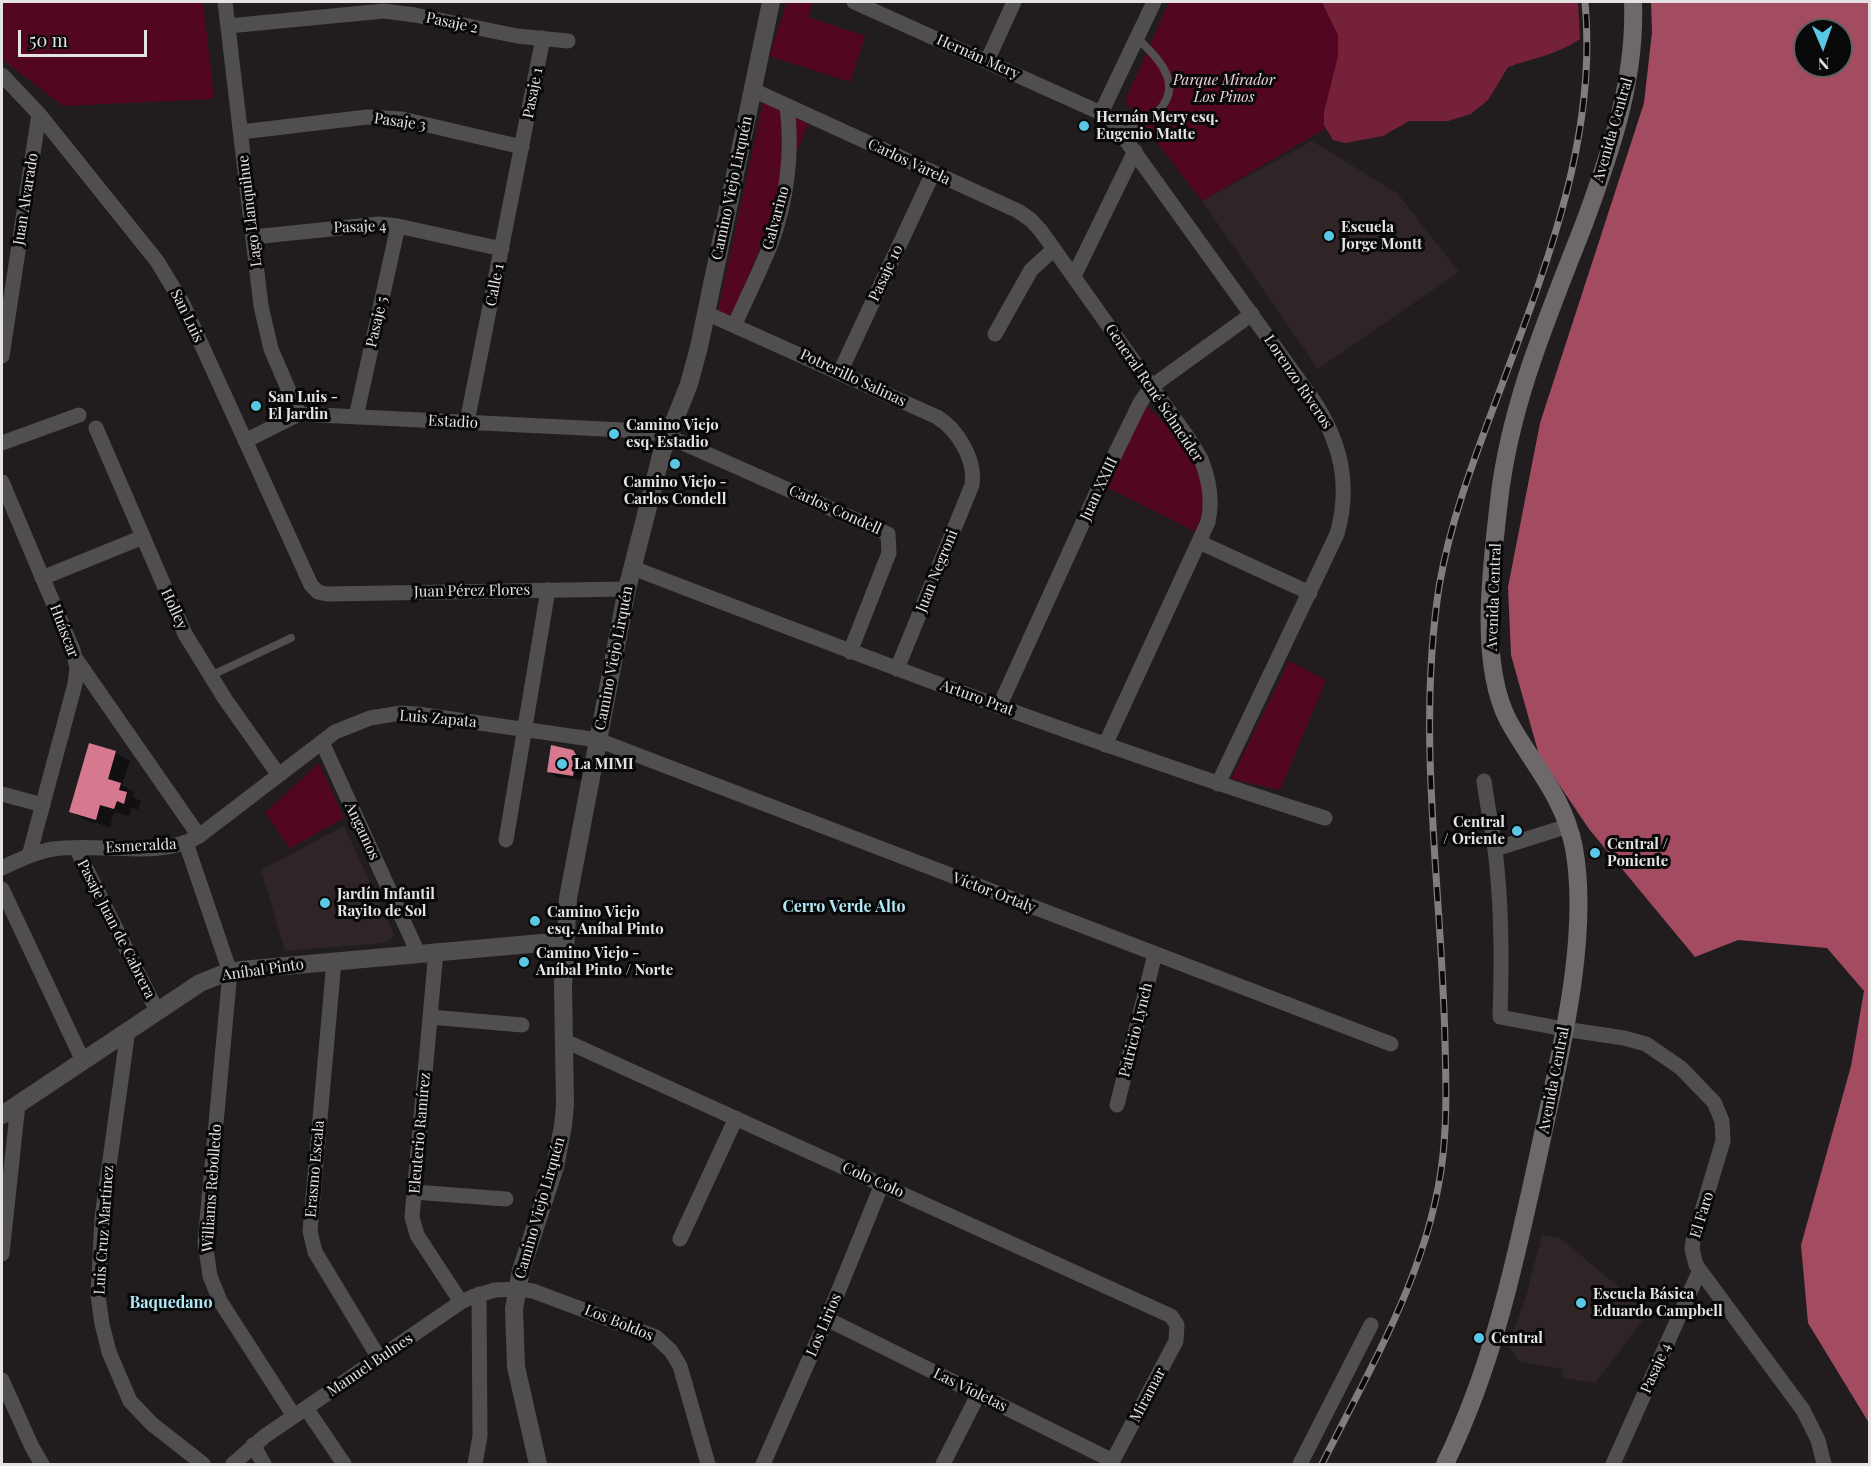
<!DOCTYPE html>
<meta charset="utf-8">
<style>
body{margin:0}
#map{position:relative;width:1871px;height:1466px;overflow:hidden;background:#211d1e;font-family:"Playfair Display",serif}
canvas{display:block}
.frame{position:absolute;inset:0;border:3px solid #e5e2e3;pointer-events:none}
.north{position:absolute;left:1793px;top:18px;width:60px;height:60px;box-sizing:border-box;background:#090808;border:2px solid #615f60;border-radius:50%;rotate:178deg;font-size:16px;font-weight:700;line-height:24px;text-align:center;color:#e5e2e3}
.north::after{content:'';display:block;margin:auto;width:21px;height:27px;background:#59c8e4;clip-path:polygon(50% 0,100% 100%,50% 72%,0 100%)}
.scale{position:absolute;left:18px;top:30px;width:129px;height:27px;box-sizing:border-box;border:3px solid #e5e2e3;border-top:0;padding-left:8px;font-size:18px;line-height:21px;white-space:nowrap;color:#e5e2e3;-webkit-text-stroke:4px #090808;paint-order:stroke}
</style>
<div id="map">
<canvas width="1871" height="1466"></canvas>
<div class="frame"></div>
<div class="north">N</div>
<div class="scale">50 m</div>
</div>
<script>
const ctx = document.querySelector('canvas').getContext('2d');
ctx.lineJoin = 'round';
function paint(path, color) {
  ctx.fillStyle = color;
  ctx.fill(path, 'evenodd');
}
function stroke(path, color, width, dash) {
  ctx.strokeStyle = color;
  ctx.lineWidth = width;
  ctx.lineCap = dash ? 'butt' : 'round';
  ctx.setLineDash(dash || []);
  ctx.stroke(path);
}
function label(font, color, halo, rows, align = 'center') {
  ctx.font = font + ' "Playfair Display",serif';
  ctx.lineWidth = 6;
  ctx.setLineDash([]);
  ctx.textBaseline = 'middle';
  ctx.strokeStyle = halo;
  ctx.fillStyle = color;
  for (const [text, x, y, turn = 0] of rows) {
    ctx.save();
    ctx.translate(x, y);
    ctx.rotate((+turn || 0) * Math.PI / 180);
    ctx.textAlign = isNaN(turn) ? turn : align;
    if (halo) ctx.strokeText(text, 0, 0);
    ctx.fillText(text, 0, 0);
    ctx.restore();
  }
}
paint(new Path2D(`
 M 1312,141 L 1397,193 L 1459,272 L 1318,369 L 1202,201 Z
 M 344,826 L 395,936 L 385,943 L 285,951 L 261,870 Z
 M 1542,1235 L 1560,1238 L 1649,1312 L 1595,1383 L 1563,1378 L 1562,1369 L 1518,1361 L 1509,1345 L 1527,1293 Z`), '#2f2426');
paint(new Path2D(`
 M 2,2 L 203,2 L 214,99 L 63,106 L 2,59 Z
 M 787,2 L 813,2 L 808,17 L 865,36 L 850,82 L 769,56 Z
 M 1169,2 L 1409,2 L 1406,81 L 1202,201 L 1125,101 Z
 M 763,101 L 808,124 L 733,316 L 718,311 Z
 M 1146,405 L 1191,449 L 1206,487 L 1203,511 L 1196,532 L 1106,487 Z
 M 1289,661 L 1326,680 L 1280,790 L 1231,779 Z
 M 319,763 L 344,818 L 290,848 L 265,813 Z`), '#530622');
paint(new Path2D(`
 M 1322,2 L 1578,2 L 1580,39 C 1556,55 1534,58 1508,67 L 1488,100 L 1471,114 L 1448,121 L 1409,121 L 1383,136 L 1345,143 L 1333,140 L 1324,125 L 1324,112 L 1338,56 L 1338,35 Z`), '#752139');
paint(new Path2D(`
 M 1651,2 L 1869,2 L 1869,1423 L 1808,1323 L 1801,1245 L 1851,1066 L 1864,991 L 1827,948 L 1738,940 L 1695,957 L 1589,829 L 1539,755 L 1511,655 L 1508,587 L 1540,423 L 1644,103 L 1652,32 ZM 1805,30 L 1841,30 L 1841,66 L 1805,66 Z`), '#a34b60');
paint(new Path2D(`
 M 90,745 L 116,753 L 130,761 L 122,785 L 135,793 L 133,797 L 141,801 L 138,810 L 131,808 L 129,816 L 114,812 L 110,827 L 85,820 L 71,812 Z
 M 572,751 L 582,757 L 586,762 L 582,780 L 557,777 L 548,772 Z`), '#0007');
paint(new Path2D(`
 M 89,743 L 116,751 L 108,779 L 121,783 L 119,790 L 127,792 L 124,804 L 117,801 L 114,809 L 100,805 L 96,820 L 69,812 Z
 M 551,745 L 573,750 L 577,756 L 573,776 L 547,772 Z`), '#d7798e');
stroke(new Path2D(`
 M 1122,132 C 1133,127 1146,122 1155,114 C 1187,86 1158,58 1137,38
 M 210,676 L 291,638`), '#504e4f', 8);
stroke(new Path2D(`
 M 225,2 L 261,306 L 271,349 L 299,414
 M 854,2 L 1101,113 L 1112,121 L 1313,400 C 1341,442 1351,485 1337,534 L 1218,784
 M 228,26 L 384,11 L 415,15 L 517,36 L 568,41
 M 987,61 L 1014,2
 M 2,75 L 39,114 L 157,261 L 183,304 L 311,585 L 318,592 L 327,594 L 627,589
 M 753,90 L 1018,211 L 1031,220 L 1041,231 L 1189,439 L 1201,459 C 1209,479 1213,500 1208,522 L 1105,745
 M 1101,113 L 1154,2
 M 241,132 L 367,117 L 402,119 L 522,147
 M 253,237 L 379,224 L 398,226 L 502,249
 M 1074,276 L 1135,151
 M 706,313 L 937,417 C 958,430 976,460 972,485 L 897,669
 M 735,324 C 747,297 760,271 771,244 C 787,201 793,151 787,106
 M 995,334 L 1031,270 L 1054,249
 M 2,356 L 39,114
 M 840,372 L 933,173
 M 356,417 L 398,226
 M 467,422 L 543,38
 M 96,428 L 185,634 L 225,699 L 278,774
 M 245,441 L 299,414 L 644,431 L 667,436 L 888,534 L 889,553 L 850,652
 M 2,443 L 79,415
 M 2,482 L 73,650 L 77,668 L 75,684 L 29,856
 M 1199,542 L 1310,593
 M 633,568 C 862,656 1091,744 1325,818
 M 42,578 L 143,537
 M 76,659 L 199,836
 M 999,707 L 1100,485 L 1140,403 L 1151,387 L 1252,314
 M 322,742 L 418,953
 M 1484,781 C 1487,804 1492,827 1495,850 C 1502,905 1502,961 1500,1017 L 1564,1029 L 1624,1038 L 1646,1044 L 1681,1068 L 1707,1095 L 1714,1102 L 1722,1121 L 1723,1141 L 1693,1241 L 1692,1249 L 1696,1265 L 1803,1410 L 1818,1440 L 1824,1464
 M 2,794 L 43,805
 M 506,840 L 548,590
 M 186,843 L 230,972 L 205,1242 L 210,1276 L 220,1301 L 294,1416
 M 76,848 L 157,1011
 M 1495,849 L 1568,826
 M 2,868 C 18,860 35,852 53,849 C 98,842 160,860 199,836 L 335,732 L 370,718 L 401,713 L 417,714 L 598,740 L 1391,1044
 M 2,889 L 83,1061
 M 436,951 L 412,1217 L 417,1235 L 461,1302
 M 334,961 L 310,1231 L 315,1252 L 379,1358
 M 430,1017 L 522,1025
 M 128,1030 L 102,1217 L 98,1295 L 102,1324 L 109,1352 L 130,1401 L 152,1424 L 203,1464
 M 563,1040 L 1171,1316 L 1177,1325 L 1176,1341 L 1111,1464
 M 1117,1105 L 1155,954
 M 414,1192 L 506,1199
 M 680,1239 L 736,1118
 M 2,1254 L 18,1104
 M 827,1319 L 1113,1461
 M 2,1380 L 32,1447 L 42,1464
 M 306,1408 L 344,1464
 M 253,1445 L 264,1464
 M 233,1464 L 265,1436 L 461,1302 L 472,1297 L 495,1290 L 517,1289 L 533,1291 L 656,1337 L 671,1351 L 680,1366 L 708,1464
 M 475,1464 L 480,1436 L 479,1294
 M 763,1464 L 827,1319 L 882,1184
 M 943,1464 L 978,1395
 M 1300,1464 L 1371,1325
 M 1613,1464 L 1699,1272`), '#504e4f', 15);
stroke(new Path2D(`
 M 2,1115 L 200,983 L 220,975 L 241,970 L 564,941
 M 538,1464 L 516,1367 L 514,1309 L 521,1270 L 555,1167 L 563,1126 L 565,1105 L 563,985 L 568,898 L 627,589 L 662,452 L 689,384 L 699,347 L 771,2`), '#504e4f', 18);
stroke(new Path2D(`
 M 1445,1464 C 1495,1362 1517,1253 1541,1143 C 1560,1055 1590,937 1574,848 C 1564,796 1532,764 1508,720 C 1478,661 1492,565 1499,501 C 1510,403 1549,314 1584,224 C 1611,151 1636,80 1633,2`), '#6d696a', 18);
const rail = new Path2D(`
 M 1322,1464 C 1371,1366 1431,1267 1443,1155 C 1447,1118 1446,1079 1445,1042 C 1442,890 1416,738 1439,587 C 1450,522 1474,459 1497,398 C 1544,272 1598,139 1585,2`);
stroke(rail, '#817d7e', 7);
stroke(rail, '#090808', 4.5, [14]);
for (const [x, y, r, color] of [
 [1084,126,6,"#59c8e4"],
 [1329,236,6,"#59c8e4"],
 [256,406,6,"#59c8e4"],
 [614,434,6,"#59c8e4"],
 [675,464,6,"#59c8e4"],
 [562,764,6,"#59c8e4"],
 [1517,831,6,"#59c8e4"],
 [1595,853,6,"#59c8e4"],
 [325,903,6,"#59c8e4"],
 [535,921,6,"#59c8e4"],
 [524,962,6,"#59c8e4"],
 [1581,1303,6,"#59c8e4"],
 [1479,1338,6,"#59c8e4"]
]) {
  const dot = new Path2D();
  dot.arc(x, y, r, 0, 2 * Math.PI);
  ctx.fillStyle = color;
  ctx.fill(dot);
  stroke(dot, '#090808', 2);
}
label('15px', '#e5e2e3', '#090808', [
 ["Pasaje 2",452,23,12],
 ["Hernán Mery",978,57,24],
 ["Pasaje 1",533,93,-79],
 ["Pasaje 3",400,122,8],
 ["Avenida Central",1613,130,-74],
 ["Carlos Varela",909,162,25],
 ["Camino Viejo Lirquén",732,188,-78],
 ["Juan Alvarado",26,199,-81],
 ["Lago Llanquihue",250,211,-97],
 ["Galvarino",776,218,-75],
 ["Pasaje 4",360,227,-2],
 ["Pasaje 10",886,273,-65],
 ["Calle 1",495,285,-79],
 ["San Luis",187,316,64],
 ["Pasaje 5",377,322,-77],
 ["Potrerillo Salinas",853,378,25],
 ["Lorenzo Riveros",1298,382,56],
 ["General René Schneider",1154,393,56],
 ["Estadio",453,422,3],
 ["Juan XXIII",1099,489,-65],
 ["Carlos Condell",835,510,24],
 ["Juan Negroni",937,571,-68],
 ["Juan Pérez Flores",472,591,-1],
 ["Avenida Central",1494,597,-88],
 ["Holley",174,609,65],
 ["Huáscar",64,631,69],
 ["Camino Viejo Lirquén",614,658,-79],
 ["Arturo Prat",977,698,20],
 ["Luis Zapata",438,719,5],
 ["Angamos",362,831,65],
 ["Esmeralda",141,846,-3],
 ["Víctor Ortaly",994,893,21],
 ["Pasaje Juan de Cabrera",116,929,63],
 ["Aníbal Pinto",263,970,-8],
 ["Patricio Lynch",1136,1030,-76],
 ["Avenida Central",1554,1080,-79],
 ["Eleuterio Ramírez",420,1133,-85],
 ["Erasmo Escala",315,1169,-85],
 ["Colo Colo",873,1180,24],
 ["Williams Rebolledo",212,1188,-86],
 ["Camino Viejo Lirquén",540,1208,-74],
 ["El Faro",1702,1215,-73],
 ["Luis Cruz Martínez",104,1230,-86],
 ["Los Boldos",619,1323,22],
 ["Los Lirios",824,1325,-67],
 ["Manuel Bulnes",370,1365,-34],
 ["Pasaje 4",1656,1368,-66],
 ["Las Violetas",970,1390,26],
 ["Miramar",1148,1395,-62]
]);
label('italic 15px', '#f0d6da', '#090808', [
 ["Parque Mirador",1224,80],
 ["Los Pinos",1224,97]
]);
label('bold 15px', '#e5e2e3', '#090808', [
 ["Hernán Mery esq.",1096,117],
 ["Eugenio Matte",1096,134],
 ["Escuela",1341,227],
 ["Jorge Montt",1341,244],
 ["San Luis -",268,397],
 ["El Jardin",268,414],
 ["Camino Viejo",626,425],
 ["esq. Estadio",626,442],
 ["Camino Viejo -",675,482,"center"],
 ["Carlos Condell",675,499,"center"],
 ["La MIMI",574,764],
 ["Central",1505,822,"right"],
 ["/ Oriente",1505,839,"right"],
 ["Central /",1607,844],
 ["Poniente",1607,861],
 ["Jardín Infantil",337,894],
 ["Rayito de Sol",337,911],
 ["Camino Viejo",547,912],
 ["esq. Aníbal Pinto",547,929],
 ["Camino Viejo -",536,953],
 ["Aníbal Pinto / Norte",536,970],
 ["Escuela Básica",1593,1294],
 ["Eduardo Campbell",1593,1311],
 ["Central",1491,1338]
], 'left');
label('bold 16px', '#b0e8f7', '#090808', [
 ["Cerro Verde Alto",844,907],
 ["Baquedano",171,1303]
]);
</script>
